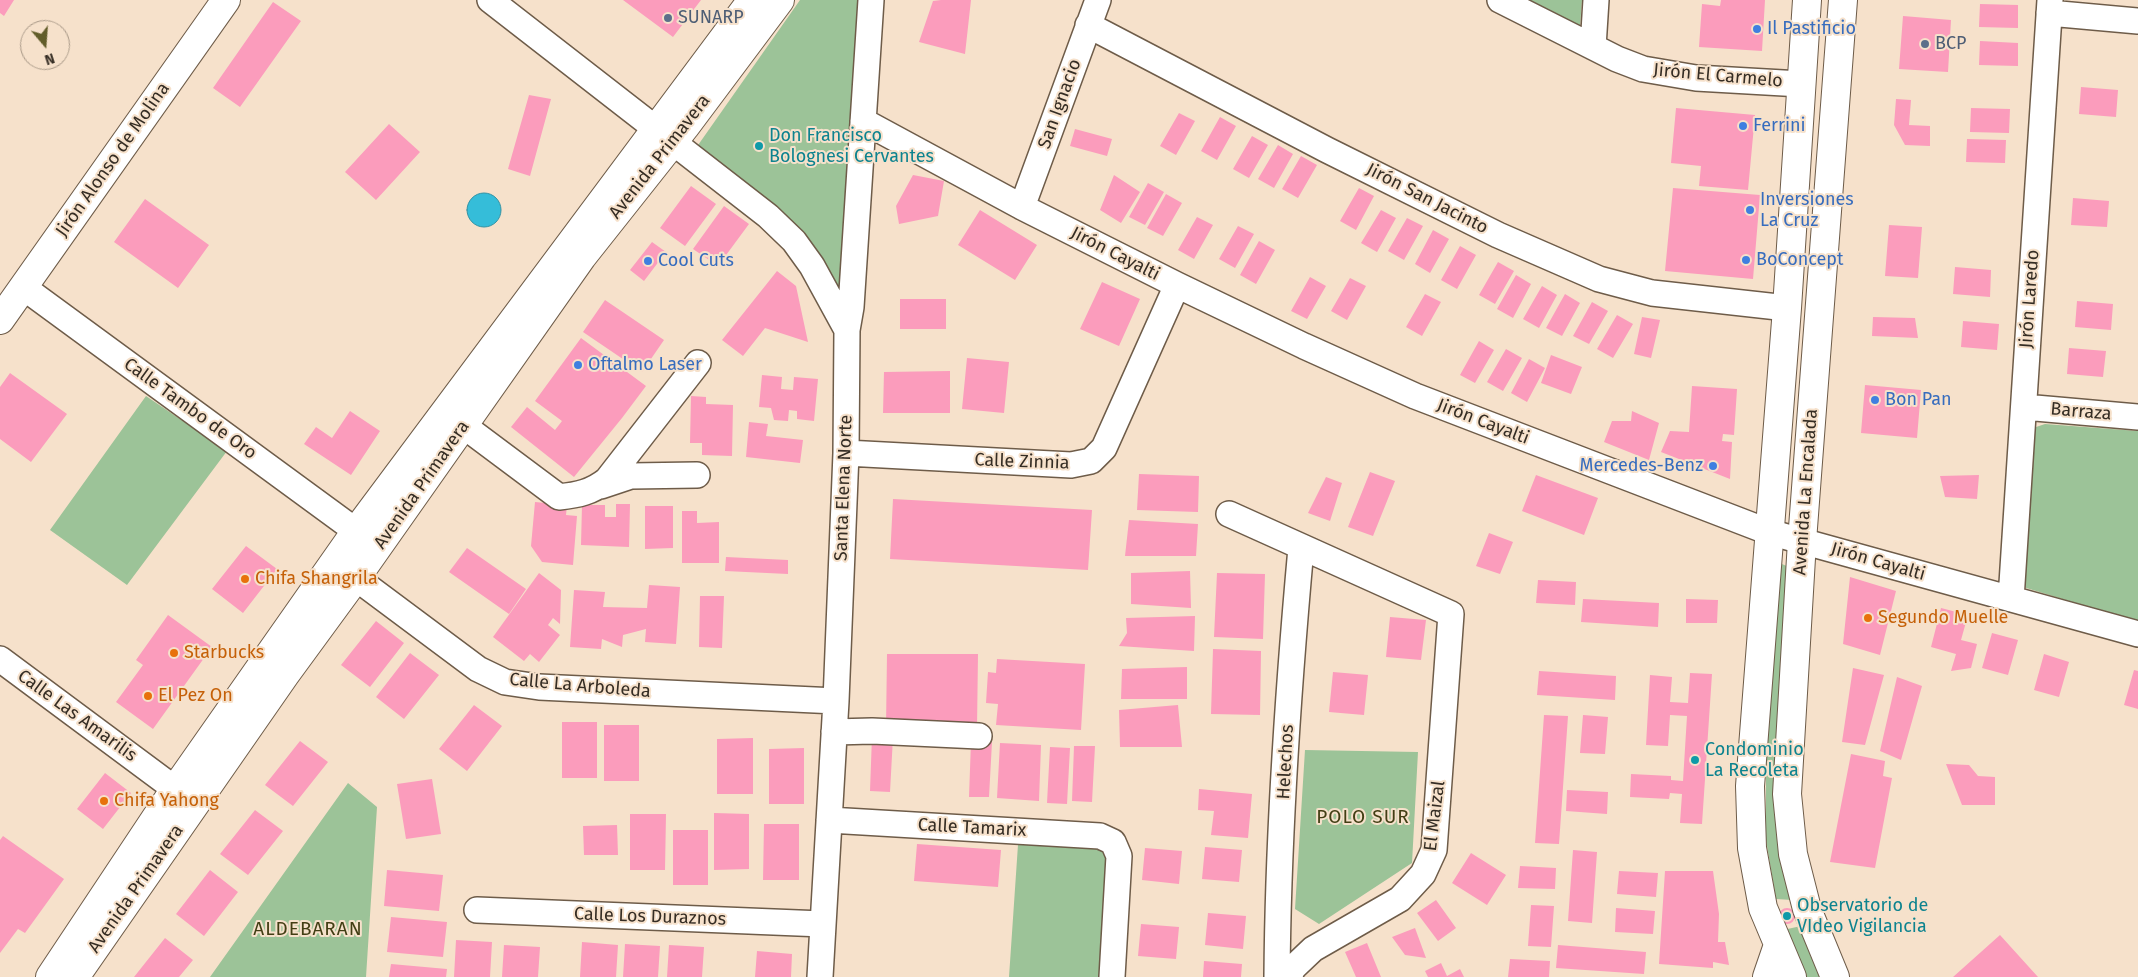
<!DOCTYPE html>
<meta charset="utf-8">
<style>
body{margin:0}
#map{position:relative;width:2138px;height:977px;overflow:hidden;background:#f6e1cb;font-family:"Fira Sans",sans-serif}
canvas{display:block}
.north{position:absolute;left:20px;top:20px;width:50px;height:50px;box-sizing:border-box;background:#f6e1cb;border:1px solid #a99988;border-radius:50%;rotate:162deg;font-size:14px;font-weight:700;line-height:20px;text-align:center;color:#352d24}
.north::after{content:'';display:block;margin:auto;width:18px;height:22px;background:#625d2a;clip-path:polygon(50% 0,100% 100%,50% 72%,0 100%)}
</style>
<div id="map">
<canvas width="2138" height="977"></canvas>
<div class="north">N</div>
</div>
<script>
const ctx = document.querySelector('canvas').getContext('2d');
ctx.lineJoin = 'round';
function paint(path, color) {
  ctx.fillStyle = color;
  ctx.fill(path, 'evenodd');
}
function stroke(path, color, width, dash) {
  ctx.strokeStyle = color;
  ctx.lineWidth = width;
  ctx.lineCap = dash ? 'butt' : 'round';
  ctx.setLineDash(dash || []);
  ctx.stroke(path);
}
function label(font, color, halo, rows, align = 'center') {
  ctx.font = font + ' "Fira Sans",sans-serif';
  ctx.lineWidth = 4;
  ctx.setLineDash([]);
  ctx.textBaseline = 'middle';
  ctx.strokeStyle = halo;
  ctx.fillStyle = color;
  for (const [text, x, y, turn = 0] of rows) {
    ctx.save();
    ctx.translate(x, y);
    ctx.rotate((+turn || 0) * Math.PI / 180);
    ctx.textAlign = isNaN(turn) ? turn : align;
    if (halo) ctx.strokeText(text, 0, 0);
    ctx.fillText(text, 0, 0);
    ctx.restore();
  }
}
paint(new Path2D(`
 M 800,0 L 863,0 L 843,304 L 696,148 Z
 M 1527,0 L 1582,0 L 1580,27 Z
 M 146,396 L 227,451 L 127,585 L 50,530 Z
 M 2045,424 L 2138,431 L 2138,622 L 2023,587 L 2030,429 Z
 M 1777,562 L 1794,569 L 1792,900 L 1776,899 L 1766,840 L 1766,755 Z
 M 1305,750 L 1418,752 L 1412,863 L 1319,924 L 1295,909 Z
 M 348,783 L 377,807 L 366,977 L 210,977 Z
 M 1019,830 L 1113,842 L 1112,977 L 1009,977 Z
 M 1801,926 L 1811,957 L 1821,977 L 1802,977 L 1783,930 Z`), '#9cc398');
const water = new Path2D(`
 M467 210a17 17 0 1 1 34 0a17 17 0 1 1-34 0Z`);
paint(water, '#35bdd9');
stroke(water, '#3592a3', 1);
paint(new Path2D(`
 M 0,0 L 14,0 L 4,16 L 0,13 Z
 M 623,0 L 701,0 L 673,37 Z
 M 941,0 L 971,0 L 965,54 L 919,42 L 933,1 Z
 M 1721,0 L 1765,0 L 1762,51 L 1699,47 L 1702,4 L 1720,6 Z
 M 273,2 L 301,21 L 240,107 L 213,88 Z
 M 1980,4 L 2018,5 L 2018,28 L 1979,27 Z
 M 1903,16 L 1951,20 L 1948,72 L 1899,69 Z
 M 1980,41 L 2018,43 L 2018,66 L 1979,65 Z
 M 2081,87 L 2118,90 L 2116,117 L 2079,114 Z
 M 529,95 L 551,99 L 530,176 L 508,169 Z
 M 1896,99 L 1911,100 L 1909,125 L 1930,126 L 1930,146 L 1905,145 L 1894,125 Z
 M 1676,108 L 1755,115 L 1748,190 L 1699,186 L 1701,166 L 1671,163 Z
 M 1971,108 L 2010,109 L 2009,133 L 1970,132 Z
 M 1179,113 L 1195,121 L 1176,155 L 1160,146 Z
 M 1220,117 L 1236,126 L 1217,160 L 1201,151 Z
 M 389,124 L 420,152 L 376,200 L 345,172 Z
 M 1075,129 L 1112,139 L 1107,156 L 1070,146 Z
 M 1252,136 L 1268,145 L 1249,178 L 1233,169 Z
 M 1967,139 L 2006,140 L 2005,163 L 1966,162 Z
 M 1278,145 L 1293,154 L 1274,188 L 1258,179 Z
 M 1301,156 L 1317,165 L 1298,198 L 1282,189 Z
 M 913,175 L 944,181 L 938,216 L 899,224 L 896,206 Z
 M 1114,175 L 1140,192 L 1121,223 L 1100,210 Z
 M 1148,183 L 1164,192 L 1145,225 L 1129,217 Z
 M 691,186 L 716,204 L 685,246 L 660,228 Z
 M 1359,188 L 1374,196 L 1356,230 L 1340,221 Z
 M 1673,188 L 1760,195 L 1753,279 L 1665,271 Z
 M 1166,194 L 1182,203 L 1163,236 L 1147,228 Z
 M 2073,198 L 2109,201 L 2107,227 L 2071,225 Z
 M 145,199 L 209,245 L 178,288 L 114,242 Z
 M 724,206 L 749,224 L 718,266 L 693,249 Z
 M 980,210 L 1037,245 L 1015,280 L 958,245 Z
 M 1381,210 L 1396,218 L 1377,252 L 1361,243 Z
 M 1197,217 L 1213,225 L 1194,259 L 1178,250 Z
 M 1407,218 L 1423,226 L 1404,260 L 1388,251 Z
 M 1889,225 L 1922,227 L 1918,278 L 1885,276 Z
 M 1238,226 L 1254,234 L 1235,268 L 1219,259 Z
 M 1433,230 L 1449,239 L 1430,273 L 1415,264 Z
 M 1259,241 L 1275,250 L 1256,284 L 1240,275 Z
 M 652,242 L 666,252 L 644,281 L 630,270 Z
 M 1460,246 L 1476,255 L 1457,289 L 1441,280 Z
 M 1498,262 L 1514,271 L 1495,304 L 1479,295 Z
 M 1955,267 L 1991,270 L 1990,297 L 1953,294 Z
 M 777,271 L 796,286 L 808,342 L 765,328 L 743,356 L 722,340 Z
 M 1516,275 L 1531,284 L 1513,318 L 1497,309 Z
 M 1310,277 L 1326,286 L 1307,319 L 1291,311 Z
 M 1350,278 L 1366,286 L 1347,320 L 1331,311 Z
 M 1102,282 L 1140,299 L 1119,346 L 1080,329 Z
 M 1542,286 L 1557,295 L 1539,328 L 1523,319 Z
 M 1425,294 L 1441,302 L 1422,336 L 1406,327 Z
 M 1565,294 L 1580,303 L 1562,336 L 1546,328 Z
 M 900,299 L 946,299 L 946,329 L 900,329 Z
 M 605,300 L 664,340 L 642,372 L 583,332 Z
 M 2077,301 L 2113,304 L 2111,330 L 2075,327 Z
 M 1592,302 L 1608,311 L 1589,344 L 1573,336 Z
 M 1617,315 L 1633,324 L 1613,358 L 1597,349 Z
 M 1642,317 L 1660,320 L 1651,358 L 1634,354 Z
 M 1873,317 L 1915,318 L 1918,338 L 1872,336 Z
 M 1963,321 L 1999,324 L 1997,350 L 1961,347 Z
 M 581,338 L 646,386 L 622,418 L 574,477 L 511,427 L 527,407 L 555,430 L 562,421 L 535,401 Z
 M 1479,341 L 1494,350 L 1475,383 L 1460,375 Z
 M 2069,348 L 2106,351 L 2103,377 L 2067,374 Z
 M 1506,349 L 1522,358 L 1503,391 L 1487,382 Z
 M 1551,355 L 1582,367 L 1571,394 L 1541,383 Z
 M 967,358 L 1009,362 L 1004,413 L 962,409 Z
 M 1529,359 L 1545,368 L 1527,402 L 1511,393 Z
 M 950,371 L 950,413 L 883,413 L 884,372 Z
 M 10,373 L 67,414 L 31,462 L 0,439 L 0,387 Z
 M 762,375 L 782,377 L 781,389 L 793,390 L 794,377 L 818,379 L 814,421 L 797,419 L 797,411 L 789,410 L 788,421 L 774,420 L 771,408 L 759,407 Z
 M 1865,385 L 1921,390 L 1917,438 L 1861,433 Z
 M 1692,386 L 1737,389 L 1734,435 L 1723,434 L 1722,441 L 1732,442 L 1730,479 L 1661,452 L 1670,431 L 1689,432 Z
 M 691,396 L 706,397 L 706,404 L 733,405 L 732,456 L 702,455 L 702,443 L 690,443 Z
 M 350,411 L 380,431 L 351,475 L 304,444 L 316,427 L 332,438 Z
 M 1632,411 L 1659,423 L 1649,460 L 1604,442 L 1612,421 L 1631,421 Z
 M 749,422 L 768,424 L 766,436 L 803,440 L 800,463 L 746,457 Z
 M 1370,472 L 1395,481 L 1373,536 L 1348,527 Z
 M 1139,474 L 1199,476 L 1198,512 L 1137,510 Z
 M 1536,475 L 1598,498 L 1584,535 L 1522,511 Z
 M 1979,475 L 1977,499 L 1945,497 L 1940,476 Z
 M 1326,477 L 1342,483 L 1330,521 L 1308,513 Z
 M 893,499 L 1092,510 L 1088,570 L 890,559 Z
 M 535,502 L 567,505 L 566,515 L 577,516 L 573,565 L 542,562 L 531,546 Z
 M 616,504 L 630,504 L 629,547 L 581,545 L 582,505 L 605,505 L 605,517 L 616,517 Z
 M 645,506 L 673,506 L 673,548 L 645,549 Z
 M 682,511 L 697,511 L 697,523 L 719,522 L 719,563 L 682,563 Z
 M 1129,520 L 1198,524 L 1196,556 L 1125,556 Z
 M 1489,533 L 1513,542 L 1500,574 L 1476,566 Z
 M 246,546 L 277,569 L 243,613 L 212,589 Z
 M 467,548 L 526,589 L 509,614 L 449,572 Z
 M 726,557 L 788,560 L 788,574 L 725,571 Z
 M 1190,571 L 1191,608 L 1131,604 L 1131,573 Z
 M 539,573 L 561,590 L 560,624 L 553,618 L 548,625 L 560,635 L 539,662 L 530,654 L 524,661 L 493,637 Z
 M 1217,573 L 1265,574 L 1263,639 L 1214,637 Z
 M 1850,577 L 1896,591 L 1880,655 L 1843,644 Z
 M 1538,580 L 1576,582 L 1575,605 L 1536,603 Z
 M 649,585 L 680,587 L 676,644 L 645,642 L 646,629 L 623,635 L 622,647 L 602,639 L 601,649 L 570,647 L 574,590 L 605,592 L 603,607 L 647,608 Z
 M 700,596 L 724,596 L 722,648 L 699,647 Z
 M 1583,599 L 1659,603 L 1658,627 L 1581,622 Z
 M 1686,599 L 1718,600 L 1717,623 L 1686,623 Z
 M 1941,608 L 1968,615 L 1961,640 L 1977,644 L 1971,668 L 1951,671 L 1956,654 L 1931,647 Z
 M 168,615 L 212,647 L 153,729 L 116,702 L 143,665 L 136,660 Z
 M 1195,616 L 1194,651 L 1119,646 L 1127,633 L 1126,618 Z
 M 1390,617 L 1426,620 L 1421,660 L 1386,657 Z
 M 376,621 L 404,643 L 370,687 L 341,665 Z
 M 1992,633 L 2018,640 L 2008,675 L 1982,668 Z
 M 1213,649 L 1261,651 L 1260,715 L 1211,714 Z
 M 410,653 L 439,675 L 404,719 L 376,697 Z
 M 887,654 L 978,654 L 977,728 L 886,727 Z
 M 2044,654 L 2069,662 L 2059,697 L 2034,690 Z
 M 997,659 L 1085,664 L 1081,730 L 996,725 L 998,704 L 986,703 L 988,672 L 996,673 Z
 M 1187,667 L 1187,699 L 1121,699 L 1122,669 Z
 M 1853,668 L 1884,675 L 1865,745 L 1842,742 Z
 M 2134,670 L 2138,671 L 2138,709 L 2124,705 Z
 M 1539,671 L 1616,676 L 1615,700 L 1537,695 Z
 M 1333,672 L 1368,675 L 1364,715 L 1329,712 Z
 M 1690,673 L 1712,674 L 1702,824 L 1680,823 L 1682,794 L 1670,793 L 1669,799 L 1630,797 L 1631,774 L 1671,776 L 1671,780 L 1683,781 L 1687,716 L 1670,715 L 1668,746 L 1646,745 L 1650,675 L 1672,677 L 1670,702 L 1688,703 Z
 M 1897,677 L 1922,686 L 1901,760 L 1880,751 Z
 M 474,705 L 502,726 L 467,771 L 439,749 Z
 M 1178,705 L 1182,747 L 1120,747 L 1119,710 Z
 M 1544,715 L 1568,716 L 1559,844 L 1535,843 Z
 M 1583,715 L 1608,717 L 1605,754 L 1580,753 Z
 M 562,722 L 597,722 L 597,778 L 562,778 Z
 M 604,725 L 639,725 L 639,781 L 604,781 Z
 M 872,736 L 893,737 L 890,792 L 870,791 Z
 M 753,738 L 753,794 L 717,794 L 717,739 Z
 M 300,741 L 328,762 L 293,806 L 265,785 Z
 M 971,741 L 992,742 L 989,797 L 969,797 Z
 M 1000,743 L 1041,745 L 1039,801 L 997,798 Z
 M 1074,746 L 1095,746 L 1092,802 L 1072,801 Z
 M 1050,747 L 1070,748 L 1067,804 L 1047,803 Z
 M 804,748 L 804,804 L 769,804 L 769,749 Z
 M 1851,754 L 1885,761 L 1883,776 L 1892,778 L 1875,868 L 1830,862 Z
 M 1946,764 L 1969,765 L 1978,776 L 1995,777 L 1995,805 L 1962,805 Z
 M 105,773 L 131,793 L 103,829 L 77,809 Z
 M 432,779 L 441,834 L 406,839 L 397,784 Z
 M 1199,789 L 1252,794 L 1248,838 L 1211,835 L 1214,811 L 1198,810 Z
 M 1567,790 L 1608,792 L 1607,814 L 1566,811 Z
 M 255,810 L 283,831 L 248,875 L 220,854 Z
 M 714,813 L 749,814 L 749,869 L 714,870 Z
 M 630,814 L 666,814 L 665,870 L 630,870 Z
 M 764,824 L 799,824 L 799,880 L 763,880 Z
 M 617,825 L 618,855 L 584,855 L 583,826 Z
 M 673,830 L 708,830 L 708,885 L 673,885 Z
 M 3,836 L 64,879 L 25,933 L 18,929 L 0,953 L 0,840 Z
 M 917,844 L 1001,850 L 998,887 L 914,881 Z
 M 1205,847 L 1242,850 L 1239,882 L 1202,879 Z
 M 1145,848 L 1182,851 L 1179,884 L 1142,880 Z
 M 1573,850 L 1597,852 L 1592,923 L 1568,921 Z
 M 1471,853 L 1506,875 L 1487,905 L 1452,883 Z
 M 1520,866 L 1556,868 L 1555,889 L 1518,888 Z
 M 210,870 L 238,892 L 204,936 L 176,914 Z
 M 387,870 L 443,875 L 439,911 L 384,906 Z
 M 1619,871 L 1658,873 L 1656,897 L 1617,894 Z
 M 1665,871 L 1713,871 L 1719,914 L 1718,942 L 1725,942 L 1729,965 L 1713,962 L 1713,968 L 1659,964 Z
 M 1436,900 L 1456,928 L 1438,941 L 1417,913 Z
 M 1531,905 L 1554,906 L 1551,947 L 1528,946 Z
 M1779 916a8 8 0 1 1 16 0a8 8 0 1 1-16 0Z
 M 1616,908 L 1655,911 L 1653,934 L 1615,932 Z
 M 1208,913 L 1246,916 L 1243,949 L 1205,945 Z
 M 391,917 L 447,922 L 443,957 L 387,952 Z
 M 1141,924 L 1179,927 L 1176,959 L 1138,956 Z
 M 1415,928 L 1426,958 L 1405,955 L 1392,937 Z
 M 2000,935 L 2038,977 L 1953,977 Z
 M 165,938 L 193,960 L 179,977 L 134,977 Z
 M 456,940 L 492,942 L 490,977 L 454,977 Z
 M 582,942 L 618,945 L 616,977 L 580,977 Z
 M 1367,943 L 1381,977 L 1356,977 L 1345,952 Z
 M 625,944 L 660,946 L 658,977 L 623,977 Z
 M 504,945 L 540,947 L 538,977 L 502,977 Z
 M 669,945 L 704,947 L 702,977 L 667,977 Z
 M 1558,945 L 1646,952 L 1644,974 L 1556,968 Z
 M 757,951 L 792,954 L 791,977 L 755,977 Z
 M 1510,959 L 1550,961 L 1549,977 L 1508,977 Z
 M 1204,961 L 1242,964 L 1241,977 L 1203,977 Z
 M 1441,963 L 1447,976 L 1460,969 L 1464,977 L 1428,977 L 1425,971 Z
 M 391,964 L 447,969 L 446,977 L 389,977 Z`), '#fb9cbc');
const minor = new Path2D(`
 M 490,0 L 768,216 L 794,241 L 812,266 L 847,330
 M 1500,0 L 1617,59 L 1643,69 L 1696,78 L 1801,84
 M 2049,13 L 2138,21
 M 1088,25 L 1327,150 L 1498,235 L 1599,279 L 1652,293 L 1787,308
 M 1593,47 L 1596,0
 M 863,121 L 1022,207 L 1177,285 L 1304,346 L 1415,396 L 1769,532 L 2138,634
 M 1022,207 L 1098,0
 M 23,287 L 356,531
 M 2024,407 L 2138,417
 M 464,426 L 559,497 C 578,495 592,492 607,480 L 698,363
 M 846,453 L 1071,465 L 1091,461 L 1104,448 L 1177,285
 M 601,486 L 631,476 L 697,475
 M 1229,514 L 1451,614 L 1434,850 L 1423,874 L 1400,899 L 1313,949 L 1293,968 L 1289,977
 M 356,578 L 478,669 L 505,682 L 539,687 L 836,701
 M 2011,599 L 2050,0
 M 0,659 L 175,789
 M 834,732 L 872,731 L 979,736
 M 829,820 L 1100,836 L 1113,842 L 1119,856 L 1112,977
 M 477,910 L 823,924
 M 820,977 L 836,701 L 846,453 L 847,330 L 851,307 L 871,0
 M 1277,977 C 1278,834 1288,691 1301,548`);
const major = new Path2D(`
 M 0,320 L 226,0
 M 50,977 L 175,789 L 356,531 L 752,0
 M 75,977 L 285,675 L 356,578 L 582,257 L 685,127 L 780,0
 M 1767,977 L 1778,945
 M 1792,977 L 1763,908 L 1752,848 L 1750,786 L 1787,308 L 1807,0
 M 1835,977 L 1807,909 L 1793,854 L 1787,794 L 1802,541 L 1843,0`);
stroke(minor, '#6e5c49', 28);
stroke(major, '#6e5c49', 30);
stroke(minor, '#fff', 25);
stroke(major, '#fff', 28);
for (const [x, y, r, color] of [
 [668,18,5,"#5c6f8a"],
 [1757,29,5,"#3f7fe0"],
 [1925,44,5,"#5c6f8a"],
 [1743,126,5,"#3f7fe0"],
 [759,146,5,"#0f9aa8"],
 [1750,210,5,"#3f7fe0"],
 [1746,260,5,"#3f7fe0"],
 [648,261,5,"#3f7fe0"],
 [578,365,5,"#3f7fe0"],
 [1875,400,5,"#3f7fe0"],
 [1713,466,5,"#3f7fe0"],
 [245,579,5,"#e8710a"],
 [1868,618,5,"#e8710a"],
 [174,653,5,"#e8710a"],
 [148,696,5,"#e8710a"],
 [1695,760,5,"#0f9aa8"],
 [104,801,5,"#e8710a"],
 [1787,916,5,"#0f9aa8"]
]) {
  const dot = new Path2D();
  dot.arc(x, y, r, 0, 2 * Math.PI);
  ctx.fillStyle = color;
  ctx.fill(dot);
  stroke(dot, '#f6e1cb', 2);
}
label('18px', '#4e5e75', '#f6e1cb', [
 ["SUNARP",678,18],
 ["BCP",1935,44]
], 'left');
label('18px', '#366cbe', '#f6e1cb', [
 ["Il Pastificio",1767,29],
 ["Ferrini",1753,126],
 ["Inversiones",1760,200],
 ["La Cruz",1760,221],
 ["BoConcept",1756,260],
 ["Cool Cuts",658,261],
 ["Oftalmo Laser",588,365],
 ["Bon Pan",1885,400],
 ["Mercedes-Benz",1703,466,"right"]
], 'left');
label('18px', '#352d24', '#f6e1cb', [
 ["Jirón El Carmelo",1718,76,5],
 ["San Ignacio",1060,104,-70],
 ["Avenida Primavera",660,157,-52],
 ["Jirón Alonso de Molina",113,160,-55],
 ["Jirón San Jacinto",1427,199,27],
 ["Jirón Cayalti",1115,254,27],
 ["Jirón Laredo",2030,299,-86],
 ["Calle Tambo de Oro",190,409,36],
 ["Barraza",2081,412,5],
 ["Jirón Cayalti",1483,422,21],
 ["Calle Zinnia",1022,462,2],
 ["Avenida Primavera",422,485,-55],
 ["Santa Elena Norte",844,488,-88],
 ["Avenida La Encalada",1806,492,-86],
 ["Jirón Cayalti",1878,562,16],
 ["Calle La Arboleda",580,686,5],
 ["Calle Las Amarilis",77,716,36],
 ["Helechos",1286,762,-87],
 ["El Maizal",1435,816,-83],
 ["Calle Tamarix",972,828,3],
 ["Avenida Primavera",136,889,-55],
 ["Calle Los Duraznos",650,917,2]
]);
label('18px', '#0d838f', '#f6e1cb', [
 ["Don Francisco",769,136],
 ["Bolognesi Cervantes",769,157],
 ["Condominio",1705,750],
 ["La Recoleta",1705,771],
 ["Observatorio de",1797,906],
 ["VIdeo Vigilancia",1797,927]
], 'left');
label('18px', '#c56008', '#f6e1cb', [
 ["Chifa Shangrila",255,579],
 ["Segundo Muelle",1878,618],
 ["Starbucks",184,653],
 ["El Pez On",158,696],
 ["Chifa Yahong",114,801]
], 'left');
ctx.letterSpacing = '1px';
label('19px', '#423e14', '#f6e1cb', [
 ["POLO SUR",1363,818],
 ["ALDEBARAN",308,930]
]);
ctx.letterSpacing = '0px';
</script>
